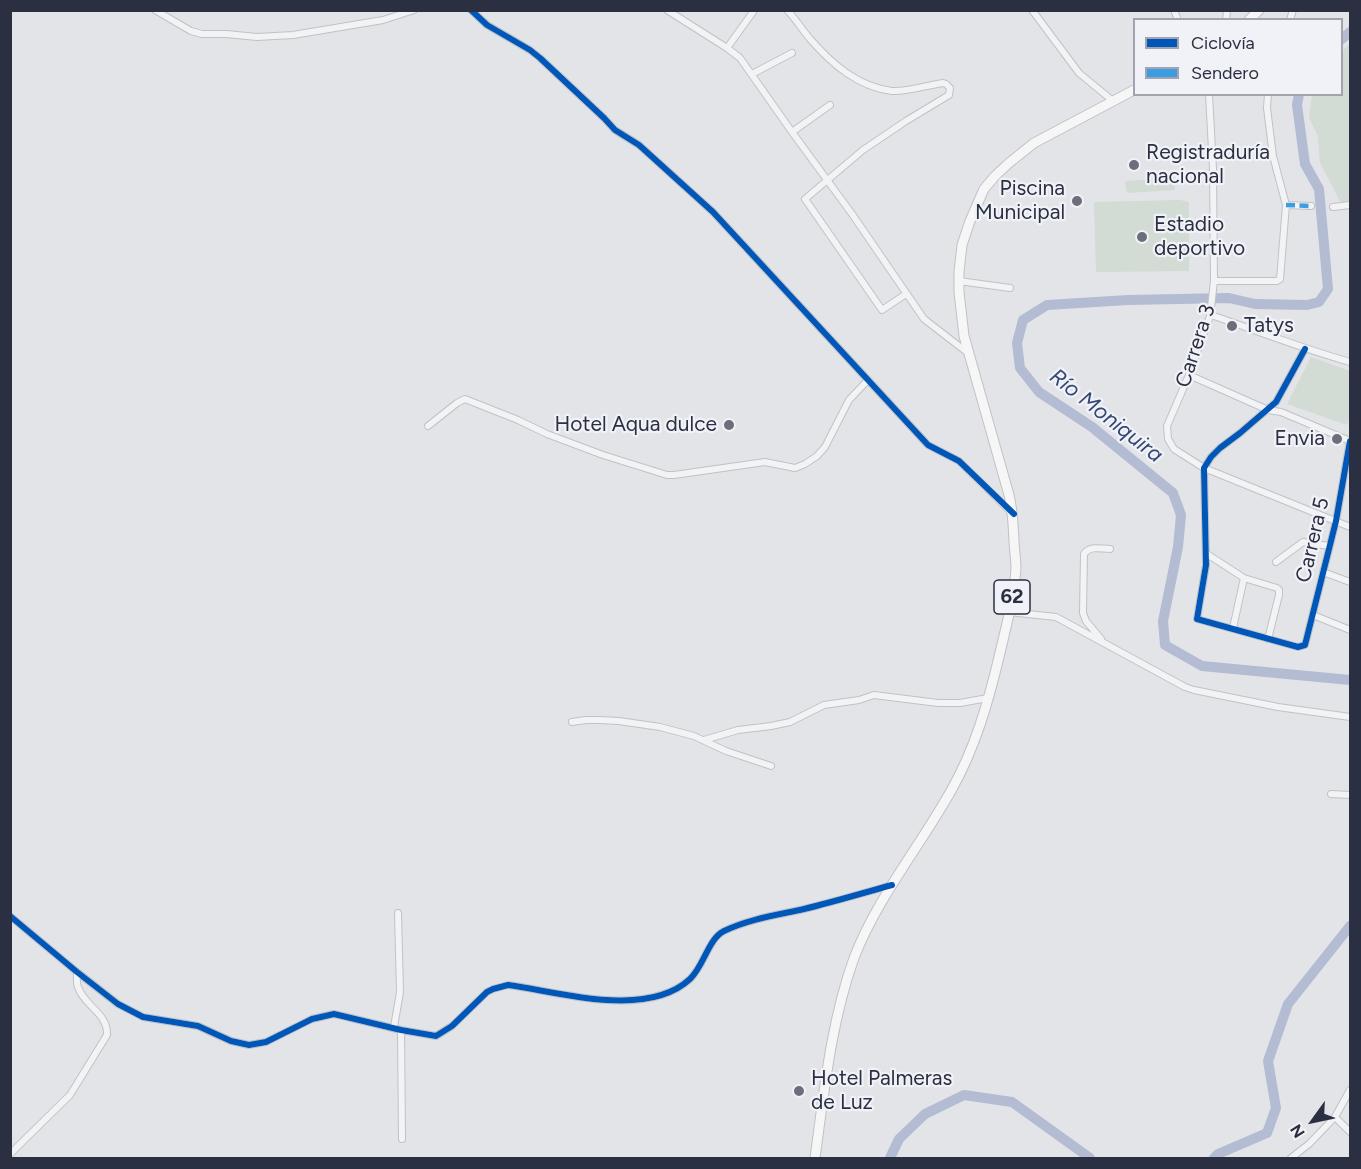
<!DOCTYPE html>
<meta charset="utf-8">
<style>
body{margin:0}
#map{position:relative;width:1361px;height:1169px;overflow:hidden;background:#e3e4e8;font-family:Figtree,sans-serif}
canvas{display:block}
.frame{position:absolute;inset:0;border:12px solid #2a2f41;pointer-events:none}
.legend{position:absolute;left:1133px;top:18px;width:210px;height:78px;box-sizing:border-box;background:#f1f2f7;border:2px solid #a1a4ae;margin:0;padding:8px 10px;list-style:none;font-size:18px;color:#2a2f41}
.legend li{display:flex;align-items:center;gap:12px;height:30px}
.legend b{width:30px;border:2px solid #a1a4ae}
.north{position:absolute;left:1283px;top:1091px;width:60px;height:60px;-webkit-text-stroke:4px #f1f2f7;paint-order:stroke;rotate:237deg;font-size:16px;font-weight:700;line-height:24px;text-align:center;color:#2a2f41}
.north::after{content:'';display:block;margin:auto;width:21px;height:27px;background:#2a2f41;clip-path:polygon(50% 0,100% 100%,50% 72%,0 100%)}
</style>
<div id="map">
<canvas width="1361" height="1169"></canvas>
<div class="frame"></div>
<ul class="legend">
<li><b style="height:8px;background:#0057b8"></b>Ciclovía</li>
<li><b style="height:8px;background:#3d9de3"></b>Sendero</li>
</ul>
<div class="north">N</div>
</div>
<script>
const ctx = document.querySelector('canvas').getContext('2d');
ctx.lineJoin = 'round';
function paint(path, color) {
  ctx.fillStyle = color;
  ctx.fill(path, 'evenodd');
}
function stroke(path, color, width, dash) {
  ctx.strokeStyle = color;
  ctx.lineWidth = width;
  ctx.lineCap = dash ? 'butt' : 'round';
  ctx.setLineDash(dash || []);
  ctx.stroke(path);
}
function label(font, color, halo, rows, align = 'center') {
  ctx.font = font + ' Figtree,sans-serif';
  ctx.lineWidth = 4.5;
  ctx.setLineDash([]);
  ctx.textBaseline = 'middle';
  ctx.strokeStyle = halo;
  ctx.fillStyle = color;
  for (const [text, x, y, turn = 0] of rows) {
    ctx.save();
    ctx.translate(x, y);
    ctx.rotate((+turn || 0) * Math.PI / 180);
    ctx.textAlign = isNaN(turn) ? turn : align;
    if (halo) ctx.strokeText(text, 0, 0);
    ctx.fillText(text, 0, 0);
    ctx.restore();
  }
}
paint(new Path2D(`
 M 1349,44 L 1350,201 L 1341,203 L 1320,163 L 1318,136 L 1309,118 L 1312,95 L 1342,94 L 1342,51 Z
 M 1174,178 L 1175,190 L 1127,193 L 1125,181 Z
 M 1180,200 L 1189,202 L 1189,271 L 1096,272 L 1094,202 Z
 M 1311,357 L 1350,371 L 1350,418 L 1347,425 L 1287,404 Z`), '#d2dbd4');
stroke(new Path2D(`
 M 1342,39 L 1350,32
 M 1299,94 L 1297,105 L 1305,164 L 1319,189 L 1328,289 L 1319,302 L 1307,305 L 1255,304 L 1229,298 L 1128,300 L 1047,305 L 1023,320 L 1017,343 L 1020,368 L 1039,392 L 1092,427 L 1173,493 L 1181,515 L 1178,547 L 1163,621 L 1165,645 L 1202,666 L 1350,680
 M 890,1158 L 899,1139 L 925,1114 L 964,1095 L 1012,1102 L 1090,1158
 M 1214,1158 L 1218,1154 L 1267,1133 L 1276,1108 L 1268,1061 L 1288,1004 L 1350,926`), '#b3bcd2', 10);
const street = new Path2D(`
 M 155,10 L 191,31 L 202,34 L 226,34 L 257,37 L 293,35 L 383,20 L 414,10
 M 471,10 L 487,25 L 530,50 L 540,58 L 604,118 L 615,130 L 639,145 L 713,212 L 928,445 L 959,461 L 1013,514
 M 667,10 L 727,48 L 740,58 L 792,132 L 852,214 L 924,319 L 968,353
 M 787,10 C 796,19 802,30 811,40 C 832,64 858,87 892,91 C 907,92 928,85 943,83 L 946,84 L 950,88 L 949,95 L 906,121 L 863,150 L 805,199 L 882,310 L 906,294
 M 1032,10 L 1079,73 L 1113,101
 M 1174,10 L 1178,20
 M 1226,20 L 1227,10
 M 1290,20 L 1293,10
 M 727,48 L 753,12
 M 752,74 L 792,53
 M 1209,94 L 1213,169 L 1214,281 L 1210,316 L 1189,375 L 1167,426 L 1168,439 L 1174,449 L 1204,468 L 1350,527
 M 792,132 L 830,105
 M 1286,205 L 1311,206
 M 1333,207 L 1350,205
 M 959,281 L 1010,288
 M 1214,281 L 1277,281 L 1280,279 L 1286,205 L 1273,156 L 1267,108 L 1268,94
 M 1210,316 L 1214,316 C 1260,332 1304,349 1350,362
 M 1305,349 L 1276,402 L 1240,433 L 1220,448 L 1211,457 L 1204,468 L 1206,565 L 1197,619 L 1298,647 L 1305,645 L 1336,521 L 1350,441
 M 1189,375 L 1268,410 L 1281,412 L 1350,441
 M 428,426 L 457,403 L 465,399 L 518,420 L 547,434 L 603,455 L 667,475 L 674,475 L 765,462 L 795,468 L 805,464 L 817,456 L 825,447 L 849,400 L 867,381
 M 1207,554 L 1244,578 L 1277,588 L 1279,590 L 1279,595 L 1268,639
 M 1276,562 L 1303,542 L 1329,546
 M 1323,572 L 1350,582
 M 1009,612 L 1056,617 L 1185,687 L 1194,690 L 1278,707 L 1350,717
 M 1313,615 L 1350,630
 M 1233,628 L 1244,578
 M 1101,639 L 1086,621 L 1083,613 L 1084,554 C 1090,545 1100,549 1110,549
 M 572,722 L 586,720 L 599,720 L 619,721 L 660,727 L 694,736 L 726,751 L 771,766
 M 704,740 L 738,730 L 771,726 L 790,722 L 824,705 L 859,700 L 874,695 L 938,703 L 960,703 L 988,698
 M 1331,794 L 1350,795
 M 10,916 L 77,972 L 118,1004 L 143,1017 L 198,1026 L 231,1041 L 249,1045 L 266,1042 L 312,1019 L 334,1014 L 401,1030 L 436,1036 L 452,1026 L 487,992 L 493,989 L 508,985 C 560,992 647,1019 690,979 C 704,966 708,939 724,931 C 749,919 777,915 804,909 C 833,902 863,893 892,885
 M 394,1027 L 400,992 L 398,913
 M 401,1030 L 402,1139
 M 1335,1117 L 1350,1132
 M 10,1154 L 70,1095 L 107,1035 C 108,1013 84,1006 78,987 C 76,982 77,977 77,972
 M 1291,1158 L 1309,1144 L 1335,1117 L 1350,1090`);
const primary = new Path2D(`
 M 1249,20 L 1259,10
 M 815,1158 C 824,1092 831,1022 854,958 C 877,898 921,845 952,789 C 975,748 988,703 999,657 C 1006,627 1014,598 1016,568 C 1016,559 1014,549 1014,540 C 1013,525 1013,511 1009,495 L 964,336 L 959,292 L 959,272 L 962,245 L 970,221 L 984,189 L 995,176 L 1009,163 L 1034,143 L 1134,90`);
stroke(street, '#c1c2c6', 8);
stroke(primary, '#c0c1c6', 11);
stroke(street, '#f2f3f5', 6);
stroke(primary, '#f6f6f7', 9);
stroke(new Path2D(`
 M 1286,205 L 1311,206`), '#3d9de3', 4.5, [9, 4.5]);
stroke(new Path2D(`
 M 471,10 L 487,25 L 530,50 L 540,58 L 604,118 L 615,130 L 639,145 L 713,212 L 928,445 L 959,461 L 1014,514
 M 1305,349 L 1276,402 L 1240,433 L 1220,448 L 1211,457 L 1204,468 L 1206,565 L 1197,619 L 1298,647 L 1305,645 L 1336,521 L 1350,441
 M 10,916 L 77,972 L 118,1004 L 143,1017 L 198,1026 L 231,1041 L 249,1045 L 266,1042 L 312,1019 L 334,1014 L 401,1030 L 436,1036 L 452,1026 L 487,992 L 493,989 L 508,985 C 560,992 647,1019 690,979 C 704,966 708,939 724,931 C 749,919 777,915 804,909 C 833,902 863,893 892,885`), '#0057b8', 6);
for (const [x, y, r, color] of [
 [1134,165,6,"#6b6e7b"],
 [1077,201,6,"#6b6e7b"],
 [1142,237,6,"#6b6e7b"],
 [1232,326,6,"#6b6e7b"],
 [729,425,6,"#6b6e7b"],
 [1337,439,6,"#6b6e7b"],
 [799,1091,6,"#6b6e7b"]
]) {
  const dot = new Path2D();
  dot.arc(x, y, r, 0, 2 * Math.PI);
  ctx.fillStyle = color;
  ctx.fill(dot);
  stroke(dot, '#f1f2f7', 2);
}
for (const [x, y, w] of [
 [1012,597,36]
]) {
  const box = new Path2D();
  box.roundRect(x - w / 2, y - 17, w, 34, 4.5);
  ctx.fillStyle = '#f1f2f7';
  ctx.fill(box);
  stroke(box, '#2a2f41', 1.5);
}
label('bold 20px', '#2a2f41', null, [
 ["62",1012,597]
]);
label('21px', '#2a2f41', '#f1f2f7', [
 ["Registraduría",1146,153],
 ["nacional",1146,177],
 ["Piscina",1065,189,"right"],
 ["Municipal",1065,213,"right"],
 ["Estadio",1154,225],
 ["deportivo",1154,249],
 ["Tatys",1244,326],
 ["Hotel Aqua dulce",717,425,"right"],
 ["Envia",1325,439,"right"],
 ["Hotel Palmeras",811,1079],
 ["de Luz",811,1103]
], 'left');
label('21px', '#2a2f41', '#f1f2f7', [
 ["Carrera 3",1196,346,-72],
 ["Carrera 5",1313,540,-77]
]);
label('italic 22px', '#354774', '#f1f2f7', [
 ["Río Moniquira",1106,416,38]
]);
</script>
